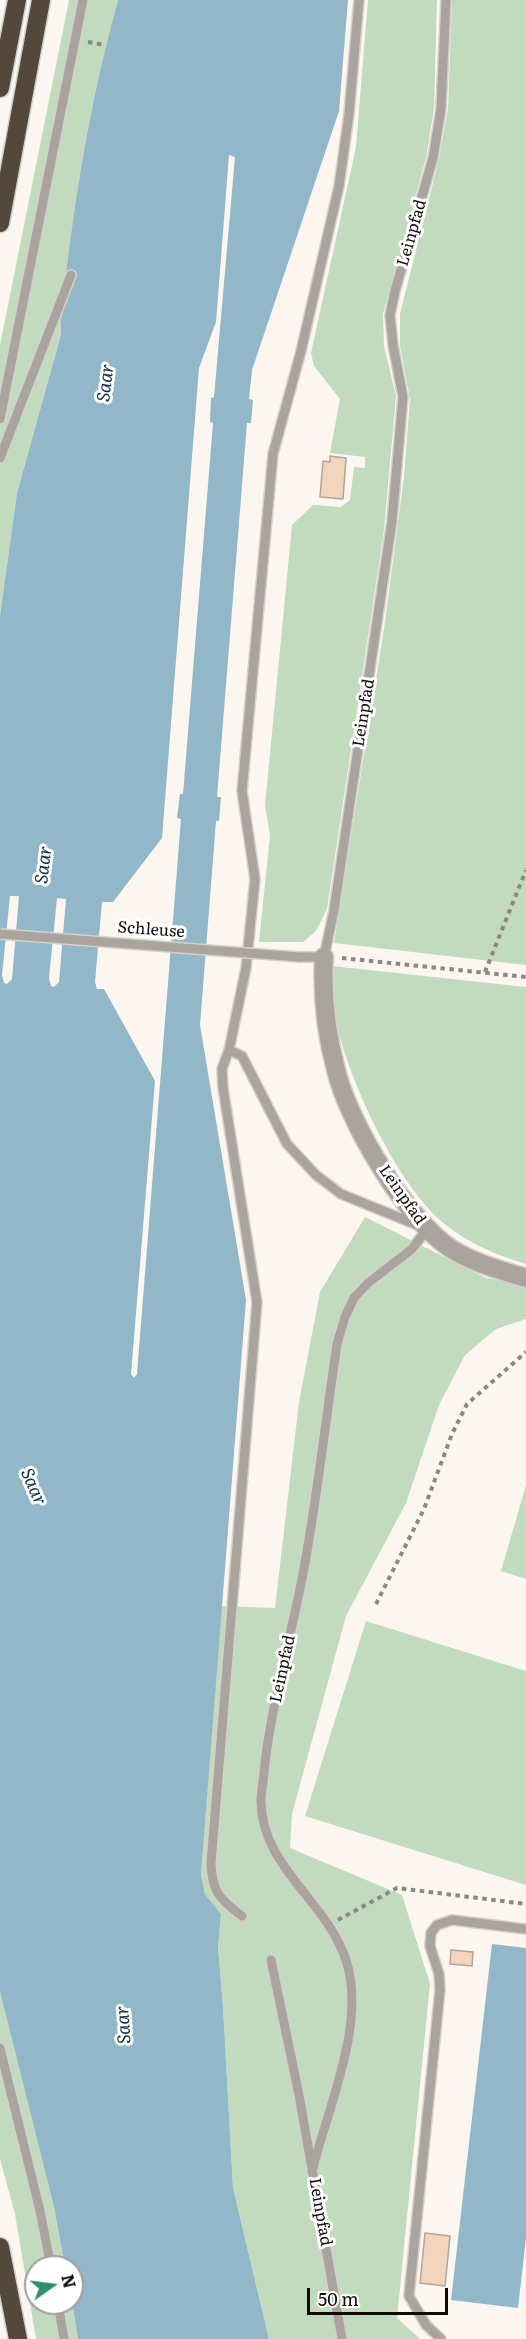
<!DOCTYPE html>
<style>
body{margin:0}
#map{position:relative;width:526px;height:2339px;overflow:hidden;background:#fcf6f0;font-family:Literata,serif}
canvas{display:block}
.north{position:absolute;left:24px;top:2255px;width:60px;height:60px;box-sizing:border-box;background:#fff;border:2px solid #a09d9c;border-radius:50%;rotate:76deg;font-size:16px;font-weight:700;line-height:24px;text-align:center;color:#110b07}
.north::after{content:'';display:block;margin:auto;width:21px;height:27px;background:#2f8f68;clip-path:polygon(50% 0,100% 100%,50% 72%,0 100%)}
.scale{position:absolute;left:307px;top:2288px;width:141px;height:27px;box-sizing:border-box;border:3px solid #110b07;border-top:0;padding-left:8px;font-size:18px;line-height:21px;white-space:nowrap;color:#110b07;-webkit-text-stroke:4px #fff;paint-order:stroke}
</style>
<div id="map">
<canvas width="526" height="2339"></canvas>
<div class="north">N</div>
<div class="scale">50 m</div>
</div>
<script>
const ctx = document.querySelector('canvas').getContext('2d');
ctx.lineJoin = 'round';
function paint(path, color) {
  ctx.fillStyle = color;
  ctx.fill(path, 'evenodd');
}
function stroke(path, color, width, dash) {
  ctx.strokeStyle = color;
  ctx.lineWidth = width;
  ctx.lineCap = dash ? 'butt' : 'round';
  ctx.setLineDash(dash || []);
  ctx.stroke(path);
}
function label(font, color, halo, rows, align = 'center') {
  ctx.font = font + ' Literata,serif';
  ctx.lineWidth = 6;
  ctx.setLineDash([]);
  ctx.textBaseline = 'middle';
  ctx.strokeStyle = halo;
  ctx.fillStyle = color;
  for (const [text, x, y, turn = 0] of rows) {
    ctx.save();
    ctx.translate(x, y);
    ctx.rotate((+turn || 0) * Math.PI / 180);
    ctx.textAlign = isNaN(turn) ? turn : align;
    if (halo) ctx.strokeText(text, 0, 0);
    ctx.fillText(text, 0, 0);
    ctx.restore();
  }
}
paint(new Path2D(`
 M 69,0 L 118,0 C 93,89 77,182 66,273 L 76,276 L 61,317 L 61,333 L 17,493 L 0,616 L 0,345 Z
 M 368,0 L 437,0 L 434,108 L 426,158 L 383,314 L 384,346 L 396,396 L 384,530 L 327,909 L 316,931 L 303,942 L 259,942 L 270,836 L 265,805 L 292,525 L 313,505 L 341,507 L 350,500 L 354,467 L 365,468 L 365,457 L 330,453 L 340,399 L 314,366 L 311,353 L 356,147 Z
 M 452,0 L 526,0 L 526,965 L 334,943 L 384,629 L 404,477 L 410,399 L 400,346 L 400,314 L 439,159 L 448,109 Z
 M 332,966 L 526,987 L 526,1264 C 496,1255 465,1242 441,1221 C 392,1178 337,1058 331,993 C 330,984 331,974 332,966 Z
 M 365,1217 L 486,1278 L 526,1284 L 526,1319 L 496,1329 L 465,1355 L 439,1405 L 406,1503 L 346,1616 L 292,1814 L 290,1848 L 402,1895 L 430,1984 L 397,2318 L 420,2339 L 269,2339 L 233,2188 L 223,2007 L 218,1947 L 221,1914 L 205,1894 L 201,1874 L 221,1606 L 275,1608 L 299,1402 L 320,1292 Z
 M 526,1485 L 526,1579 L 501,1571 Z
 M 366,1621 L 526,1671 L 526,1885 L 305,1816 Z
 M 0,1992 L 54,2207 L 65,2267 L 36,2267 L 36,2303 L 72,2302 L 78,2339 L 36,2339 L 15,2214 L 0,2159 Z`), '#c2dabe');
paint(new Path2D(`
 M 118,0 L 348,0 L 339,111 L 252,370 L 249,399 L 253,400 L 251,423 L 247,423 L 217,797 L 221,797 L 219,821 L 216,821 L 200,1025 L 246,1300 L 201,1874 L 205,1894 L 221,1914 L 218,1947 L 223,2007 L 233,2188 L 269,2339 L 78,2339 L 72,2302 L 72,2267 L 65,2267 L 54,2207 L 0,1992 L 0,616 L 17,493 L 61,334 L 61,317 L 76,276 L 66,273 C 77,182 93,89 118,0 ZM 229,155 L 235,157 L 214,397 L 211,398 L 210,422 L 213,423 L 183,794 L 180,794 L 177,818 L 181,819 L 137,1374 L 134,1378 L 131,1374 L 155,1081 L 104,989 L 97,989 L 95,982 L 102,902 L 113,902 L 162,838 L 199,368 L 216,322 ZM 10,896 L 19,896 L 12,979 L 7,984 L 4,983 L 2,975 ZM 57,898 L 66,899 L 59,982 L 54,987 L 51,986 L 49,978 Z
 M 492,1944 L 526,1948 L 526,2238 L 518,2308 L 451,2300 Z`), '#91b7c9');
const building = new Path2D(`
 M 330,456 L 346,458 L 343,499 L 320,497 L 323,461 L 330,462 Z
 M 451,1950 L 473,1952 L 472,1966 L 450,1964 Z
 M 425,2233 L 450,2236 L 445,2286 L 420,2283 Z`);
paint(building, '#f3d4bc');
stroke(building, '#b4a498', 1.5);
const service = new Path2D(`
 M 0,419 L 83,0
 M 0,458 L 71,275
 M 299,957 L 324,957 L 334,910 L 392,521 L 403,397 L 393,345 L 390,315 L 395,291 L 433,158 L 441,109 L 446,0
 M 229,1050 L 246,968 L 255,879 L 242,791 L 273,454 L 301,351 L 339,186 L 349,114 L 359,0
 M 242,1916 C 219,1899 212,1891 211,1863 L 257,1302 L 223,1088 L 222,1069 L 229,1050 L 242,1056 L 287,1144 L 316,1175 L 341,1194 L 427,1229 L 412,1249 L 368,1283 L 354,1298 L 345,1317 L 337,1344 C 326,1417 318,1491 305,1563 C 293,1630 273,1696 265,1763 C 264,1775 262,1788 261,1799 C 260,1866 327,1901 346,1960 C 367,2024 327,2109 312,2172
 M 271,1960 L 299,2095 L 342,2339
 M 0,2048 L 40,2211 L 51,2267
 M 58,2303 L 64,2339
 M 441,2339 L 426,2325 L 409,2296 L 440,1990 L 439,1974 L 430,1946 L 431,1933 L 437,1925 L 452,1920 L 526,1929`);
const minor = new Path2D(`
 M 324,957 C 322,995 326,1033 336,1070 C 348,1121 406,1219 450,1248 C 473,1263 500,1270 526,1278`);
const motorway = new Path2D(`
 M 0,88 L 17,0
 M 0,223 L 41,0
 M 0,2247 L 18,2339`);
stroke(service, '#d6d0cb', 12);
stroke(minor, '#d6d0cb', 21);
stroke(motorway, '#d6d0cb', 21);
stroke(new Path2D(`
 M 88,42 L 105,45
 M 342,958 L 526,977
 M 485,972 L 526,870
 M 376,1604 L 424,1509 L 452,1434 L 467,1404 L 526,1352
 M 338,1920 L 397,1888 L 526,1904`), '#8d8782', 4, [4.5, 4.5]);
stroke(service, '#aaa49e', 9);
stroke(minor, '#aaa49e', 18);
stroke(motorway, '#54483c', 18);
const serviceBridge = new Path2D(`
 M 0,934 L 299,957`);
stroke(serviceBridge, '#d6d0cb', 12, []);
stroke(serviceBridge, '#aaa49e', 9);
label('16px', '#110b07', '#fff', [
 ["Leinpfad",412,233,-74],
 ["Leinpfad",364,713,-81],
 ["Schleuse",151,930,4],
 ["Leinpfad",402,1195,55],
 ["Leinpfad",283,1669,-78],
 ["Leinpfad",320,2212,80]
]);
label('italic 18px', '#0d313e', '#fff', [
 ["Saar",106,383,-83],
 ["Saar",44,865,-83],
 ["Saar",33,1487,66],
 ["Saar",124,2025,-94]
]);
</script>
